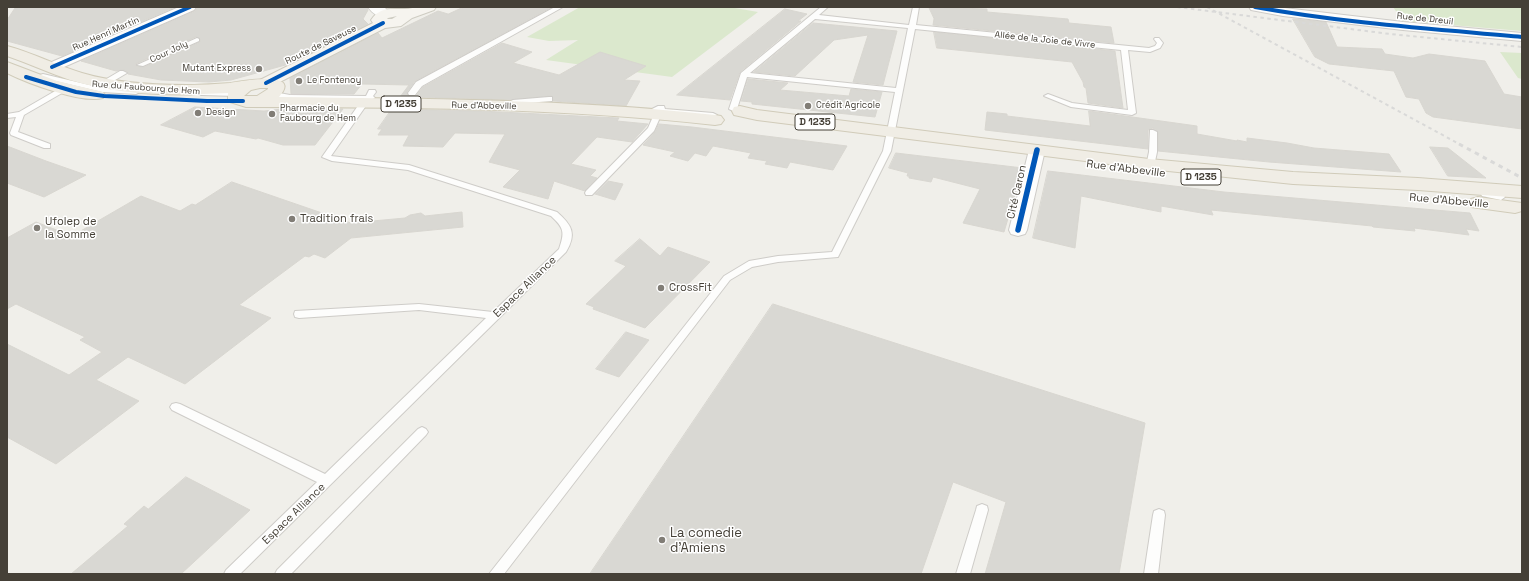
<!DOCTYPE html>
<meta charset="utf-8">
<style>
body{margin:0}
#map{position:relative;width:1529px;height:581px;overflow:hidden;background:#f0efea;font-family:"Space Grotesk",sans-serif}
canvas{display:block}
.frame{position:absolute;inset:0;border:8px solid #454037;pointer-events:none}
</style>
<div id="map">
<canvas width="1529" height="581"></canvas>
<div class="frame"></div>
</div>
<script>
const ctx = document.querySelector('canvas').getContext('2d');
ctx.lineJoin = 'round';
function paint(path, color) {
  ctx.fillStyle = color;
  ctx.fill(path, 'evenodd');
}
function stroke(path, color, width, dash) {
  ctx.strokeStyle = color;
  ctx.lineWidth = width;
  ctx.lineCap = dash ? 'butt' : 'round';
  ctx.setLineDash(dash || []);
  ctx.stroke(path);
}
function label(font, color, halo, rows, align = 'center') {
  ctx.font = font + ' "Space Grotesk",sans-serif';
  ctx.lineWidth = 3;
  ctx.setLineDash([]);
  ctx.textBaseline = 'middle';
  ctx.strokeStyle = halo;
  ctx.fillStyle = color;
  for (const [text, x, y, turn = 0] of rows) {
    ctx.save();
    ctx.translate(x, y);
    ctx.rotate((+turn || 0) * Math.PI / 180);
    ctx.textAlign = isNaN(turn) ? turn : align;
    if (halo) ctx.strokeText(text, 0, 0);
    ctx.fillText(text, 0, 0);
    ctx.restore();
  }
}
paint(new Path2D(`
 M 580,7 L 737,7 L 735,8 L 758,12 L 672,77 L 546,60 L 578,40 L 549,41 L 527,37 Z
 M 1393,7 L 1522,7 L 1522,31 L 1403,21 Z
 M 1500,52 L 1522,53 L 1522,79 L 1518,78 Z`), '#dbe8cd');
const building = new Path2D(`
 M 26,7 L 175,7 L 62,56 L 7,41 L 7,20 L 15,8 Z
 M 197,7 L 367,7 L 368,10 L 363,19 L 368,24 L 289,64 L 231,80 L 209,82 L 161,80 L 128,74 L 128,72 L 124,70 L 116,71 L 81,61 L 195,11 ZM 196,37 L 200,39 L 200,42 L 144,67 L 136,66 L 136,64 Z
 M 464,7 L 552,7 L 415,81 L 407,92 L 408,96 L 416,96 L 423,87 L 502,43 L 532,52 L 513,63 L 559,75 L 600,52 L 646,66 L 624,80 L 640,81 L 626,106 L 553,101 L 552,96 L 510,100 L 400,97 L 409,85 L 362,84 L 354,94 L 291,94 L 290,78 L 378,33 L 382,38 L 438,11 L 448,14 Z
 M 929,7 L 987,9 L 987,12 L 1068,19 L 1069,23 L 1111,27 L 1114,43 L 933,25 L 934,19 Z
 M 785,9 L 807,14 L 798,21 L 801,21 L 740,72 L 730,100 L 677,95 Z
 M 1293,19 L 1326,22 L 1337,47 L 1382,49 L 1385,54 L 1413,58 L 1429,54 L 1485,61 L 1504,94 L 1522,97 L 1522,129 L 1433,117 L 1426,113 L 1419,99 L 1406,97 L 1394,71 L 1329,64 L 1315,57 Z
 M 813,23 L 897,31 L 883,85 L 853,82 L 868,35 L 834,40 L 795,76 L 754,72 Z
 M 934,32 L 1115,51 L 1123,108 L 1088,103 L 1086,88 L 1084,87 L 1083,82 L 1072,62 L 937,48 Z
 M 748,79 L 788,83 L 780,90 L 849,96 L 851,89 L 882,92 L 875,117 L 752,104 L 752,102 L 741,101 Z
 M 195,107 L 264,111 L 282,109 L 343,109 L 315,145 L 283,145 L 258,138 L 256,139 L 215,131 L 203,137 L 161,125 Z
 M 392,109 L 481,111 L 598,117 L 619,118 L 617,121 L 648,124 L 632,142 L 597,137 L 571,164 L 596,170 L 590,176 L 597,178 L 585,191 L 554,181 L 548,199 L 503,187 L 520,170 L 489,162 L 505,134 L 455,133 L 443,147 L 403,146 L 409,135 L 378,135 L 382,129 L 378,129 Z
 M 1089,111 L 1197,126 L 1197,134 L 1237,141 L 1237,140 L 1247,142 L 1247,138 L 1287,143 L 1314,148 L 1389,154 L 1401,172 L 1269,162 L 1158,151 L 1158,132 L 1153,128 L 1148,130 L 1148,149 L 985,130 L 987,112 L 1007,114 L 1007,116 L 1090,126 Z
 M 659,124 L 692,127 L 847,146 L 833,170 L 790,162 L 787,168 L 765,164 L 767,161 L 748,158 L 751,153 L 713,146 L 706,156 L 695,153 L 688,161 L 670,156 L 675,152 L 643,145 L 655,132 Z
 M 7,146 L 46,161 L 86,175 L 44,197 L 7,183 Z
 M 1430,147 L 1448,148 L 1486,178 L 1448,176 Z
 M 896,153 L 1023,168 L 1004,232 L 963,223 L 980,189 L 933,177 L 931,182 L 909,178 L 909,176 L 907,176 L 908,173 L 889,168 Z
 M 1048,171 L 1224,192 L 1470,213 L 1479,231 L 1466,229 L 1469,235 L 1414,228 L 1415,231 L 1373,227 L 1372,226 L 1211,210 L 1213,215 L 1161,206 L 1161,212 L 1081,196 L 1075,248 L 1033,238 Z
 M 608,181 L 623,184 L 615,200 L 595,194 Z
 M 232,182 L 351,223 L 405,218 L 410,215 L 421,213 L 425,216 L 462,212 L 463,227 L 351,238 L 325,258 L 314,254 L 309,257 L 305,256 L 239,305 L 271,318 L 185,384 L 128,357 L 96,380 L 139,401 L 56,464 L 7,437 L 7,344 L 69,375 L 102,352 L 80,340 L 85,337 L 16,304 L 7,309 L 7,238 L 36,222 L 72,236 L 141,196 L 180,211 L 192,204 L 195,205 Z
 M 640,239 L 660,256 L 668,247 L 710,262 L 645,328 L 593,309 L 594,307 L 586,304 L 626,266 L 615,261 Z
 M 773,304 L 1145,423 L 1119,574 L 985,574 L 1006,502 L 953,482 L 921,574 L 590,574 Z
 M 626,332 L 649,340 L 619,377 L 596,369 Z
 M 186,477 L 250,510 L 181,574 L 71,574 L 128,526 L 124,524 L 144,506 L 148,509 Z`);
paint(building, '#d9d8d3');
stroke(building, '#d8d6d0', 1);
const service = new Path2D(`
 M 555,7 L 563,7 L 422,86 L 415,95 L 409,95 L 408,93 L 416,82 Z
 M 821,7 L 828,7 L 819,15 L 909,25 L 913,7 L 919,7 L 916,25 L 1149,48 L 1155,46 L 1157,43 L 1154,39 L 1155,38 L 1159,38 L 1163,43 L 1160,48 L 1150,52 L 1128,50 L 1136,113 L 1132,115 L 1071,107 L 1044,96 L 1048,94 L 1072,103 L 1128,110 L 1121,50 L 915,29 L 891,151 L 838,257 L 778,262 L 752,267 L 730,280 L 504,574 L 489,574 L 724,276 L 749,261 L 778,256 L 832,252 L 883,151 L 895,92 L 747,77 L 737,109 L 733,111 L 729,109 L 741,73 ZM 815,19 L 908,28 L 896,88 L 750,73 Z
 M 197,38 L 199,39 L 199,41 L 143,66 L 137,65 Z
 M 120,71 L 123,71 L 127,73 L 105,86 L 102,86 L 98,84 Z
 M 43,74 L 102,88 L 136,90 L 140,92 L 136,94 L 102,92 L 43,78 L 38,79 L 34,77 Z
 M 62,87 L 65,87 L 69,89 L 24,115 L 18,132 L 50,144 L 50,148 L 44,148 L 11,135 L 10,133 L 16,117 L 7,118 L 7,114 L 19,112 Z
 M 369,90 L 375,90 L 376,92 L 373,96 L 375,98 L 370,100 L 331,156 L 409,165 L 557,212 C 572,225 577,234 566,252 L 240,574 L 224,574 L 226,570 L 317,482 L 172,410 L 170,407 L 172,404 L 176,403 L 180,404 L 325,474 L 486,318 L 419,310 L 299,318 L 295,317 L 294,314 L 295,311 L 419,304 L 493,312 L 559,249 C 565,232 564,228 551,216 L 408,170 L 332,161 L 322,157 L 362,100 L 290,99 L 271,96 L 270,94 L 274,92 L 290,95 L 366,96 Z
 M 199,91 L 235,92 L 239,94 L 235,96 L 202,95 L 199,95 Z
 M 549,97 L 552,97 L 552,101 L 513,104 L 509,102 L 513,100 Z
 M 658,106 L 664,106 L 665,109 L 713,113 L 717,115 L 713,117 L 662,113 L 654,131 L 592,195 L 586,195 L 585,193 L 586,191 L 648,128 L 655,112 L 650,110 Z
 M 1150,130 L 1153,130 L 1157,132 L 1157,152 L 1153,171 L 1149,174 L 1145,171 L 1149,152 Z
 M 1485,191 L 1504,195 L 1505,197 L 1501,200 L 1482,196 L 1481,194 L 1482,192 Z
 M 422,427 L 426,429 L 428,432 L 426,435 L 291,574 L 275,574 L 277,570 L 418,429 Z
 M 982,504 L 987,506 L 988,510 L 970,574 L 956,574 L 976,510 L 977,506 Z
 M 1159,509 L 1164,511 L 1165,515 L 1158,574 L 1144,574 L 1153,515 L 1154,511 Z`);
const minor = new Path2D(`
 M 179,7 L 196,7 L 194,10 L 57,70 L 52,71 L 47,70 L 45,67 L 47,64 Z
 M 1249,7 L 1276,7 L 1403,22 L 1522,33 L 1522,41 L 1403,30 L 1283,16 L 1251,10 Z
 M 1037,145 L 1043,147 L 1045,150 L 1027,230 L 1025,234 L 1018,236 L 1011,234 L 1009,230 L 1029,150 L 1031,147 Z`);
const tertiary = new Path2D(`
 M 368,7 L 384,7 L 391,14 L 389,17 C 380,19 373,14 368,7 Z`);
const secondary = new Path2D(`
 M 416,7 L 436,7 L 434,10 L 412,18 L 401,26 L 385,28 L 272,86 L 266,88 L 260,86 L 258,83 L 260,80 L 373,23 L 371,20 C 383,2 399,13 416,7 ZM 397,16 L 392,19 L 387,19 L 388,18 Z`);
const primary = new Path2D(`
 M 7,46 C 33,53 56,65 82,73 C 116,83 152,85 187,85 C 201,85 215,84 230,83 C 238,82 304,69 279,97 C 424,99 570,99 715,115 L 721,116 L 724,120 L 721,124 L 715,125 C 560,108 402,107 246,107 L 230,102 L 228,99 L 228,93 C 174,96 122,96 70,80 C 49,73 28,63 7,56 ZM 260,88 L 268,88 L 268,89 L 257,96 L 244,96 L 251,90 Z
 M 7,62 L 57,81 L 103,92 L 105,95 L 103,98 C 82,104 27,83 7,73 Z
 M 740,106 L 757,110 L 1149,159 L 1293,172 L 1418,178 L 1522,186 L 1522,198 L 1418,190 L 1293,184 L 1149,169 L 757,120 L 734,115 L 732,111 L 734,107 Z
 M 1478,197 L 1522,203 L 1522,211 L 1515,213 L 1471,207 L 1468,203 L 1471,199 Z`);
stroke(service, '#ceccc8', 2);
stroke(minor, '#ceccc8', 2);
stroke(tertiary, '#ceccc8', 2);
stroke(secondary, '#ceccc2', 2);
stroke(primary, '#d0cbb9', 2);
paint(service, '#fdfdfc');
paint(minor, '#fdfdfc');
paint(tertiary, '#fdfdfc');
paint(secondary, '#f6f4ef');
paint(primary, '#f0ede5');
stroke(new Path2D(`
 M 1177,7 L 1390,34 L 1522,47
 M 1207,7 L 1461,145`), '#d9d9d8', 2, [3.5, 3.5]);
stroke(new Path2D(`
 M 1459,144 L 1522,178`), '#d9d9d8', 3, [4.5, 4.5]);
stroke(new Path2D(`
 M 1255,7 C 1343,23 1433,29 1522,37
 M 52,67 L 190,7
 M 26,77 L 76,92 L 104,96 L 207,101 L 243,101
 M 266,83 L 383,23`), '#0057b8', 4);
stroke(new Path2D(`
 M 1018,230 L 1037,150`), '#0057b8', 5.5);
for (const [x, y, r, color] of [
 [259,69,4,"#817d76"],
 [299,81,4,"#817d76"],
 [808,106,4,"#817d76"],
 [198,113,4,"#817d76"],
 [272,114,4,"#817d76"],
 [292,219,4,"#817d76"],
 [37,228,4,"#817d76"],
 [661,288,4,"#817d76"],
 [662,540,4,"#817d76"]
]) {
  const dot = new Path2D();
  dot.arc(x, y, r, 0, 2 * Math.PI);
  ctx.fillStyle = color;
  ctx.fill(dot);
  stroke(dot, '#fff', 1.5);
}
label('9px', '#454037', '#fff', [
 ["Rue de Dreuil",1425,19,6],
 ["Rue Henri Martin",106,34,-24],
 ["Allée de la Joie de Vivre",1045,40,6],
 ["Route de Saveuse",321,45,-26],
 ["Cour Joly",169,52,-25],
 ["Rue du Faubourg de Hem",146,88,4],
 ["Rue d'Abbeville",484,106,1]
]);
label('9px', '#454037', '#fff', [
 ["Mutant Express",251,69,"right"],
 ["Le Fontenoy",307,81],
 ["Crédit Agricole",816,106],
 ["Pharmacie du",280,109],
 ["Faubourg de Hem",280,119],
 ["Design",206,113]
], 'left');
for (const [x, y, w] of [
 [401,104,40],
 [815,122,40],
 [1201,177,40]
]) {
  const box = new Path2D();
  box.roundRect(x - w / 2, y - 8, w, 16, 3);
  ctx.fillStyle = '#fff';
  ctx.fill(box);
  stroke(box, '#454037', 1);
}
label('bold 10px', '#454037', null, [
 ["D 1235",401,104],
 ["D 1235",815,122],
 ["D 1235",1201,177]
]);
label('11px', '#454037', '#fff', [
 ["Rue d'Abbeville",1126,169,7],
 ["Cité Caron",1017,192,-77],
 ["Rue d'Abbeville",1449,201,5],
 ["Espace Alliance",525,287,-44],
 ["Espace Alliance",294,514,-44]
]);
label('11px', '#454037', '#fff', [
 ["Tradition frais",300,219],
 ["Ufolep de",45,222],
 ["la Somme",45,235],
 ["CrossFit",669,288]
], 'left');
label('13px', '#454037', '#fff', [
 ["La comedie",670,533],
 ["d'Amiens",670,548]
], 'left');
</script>
